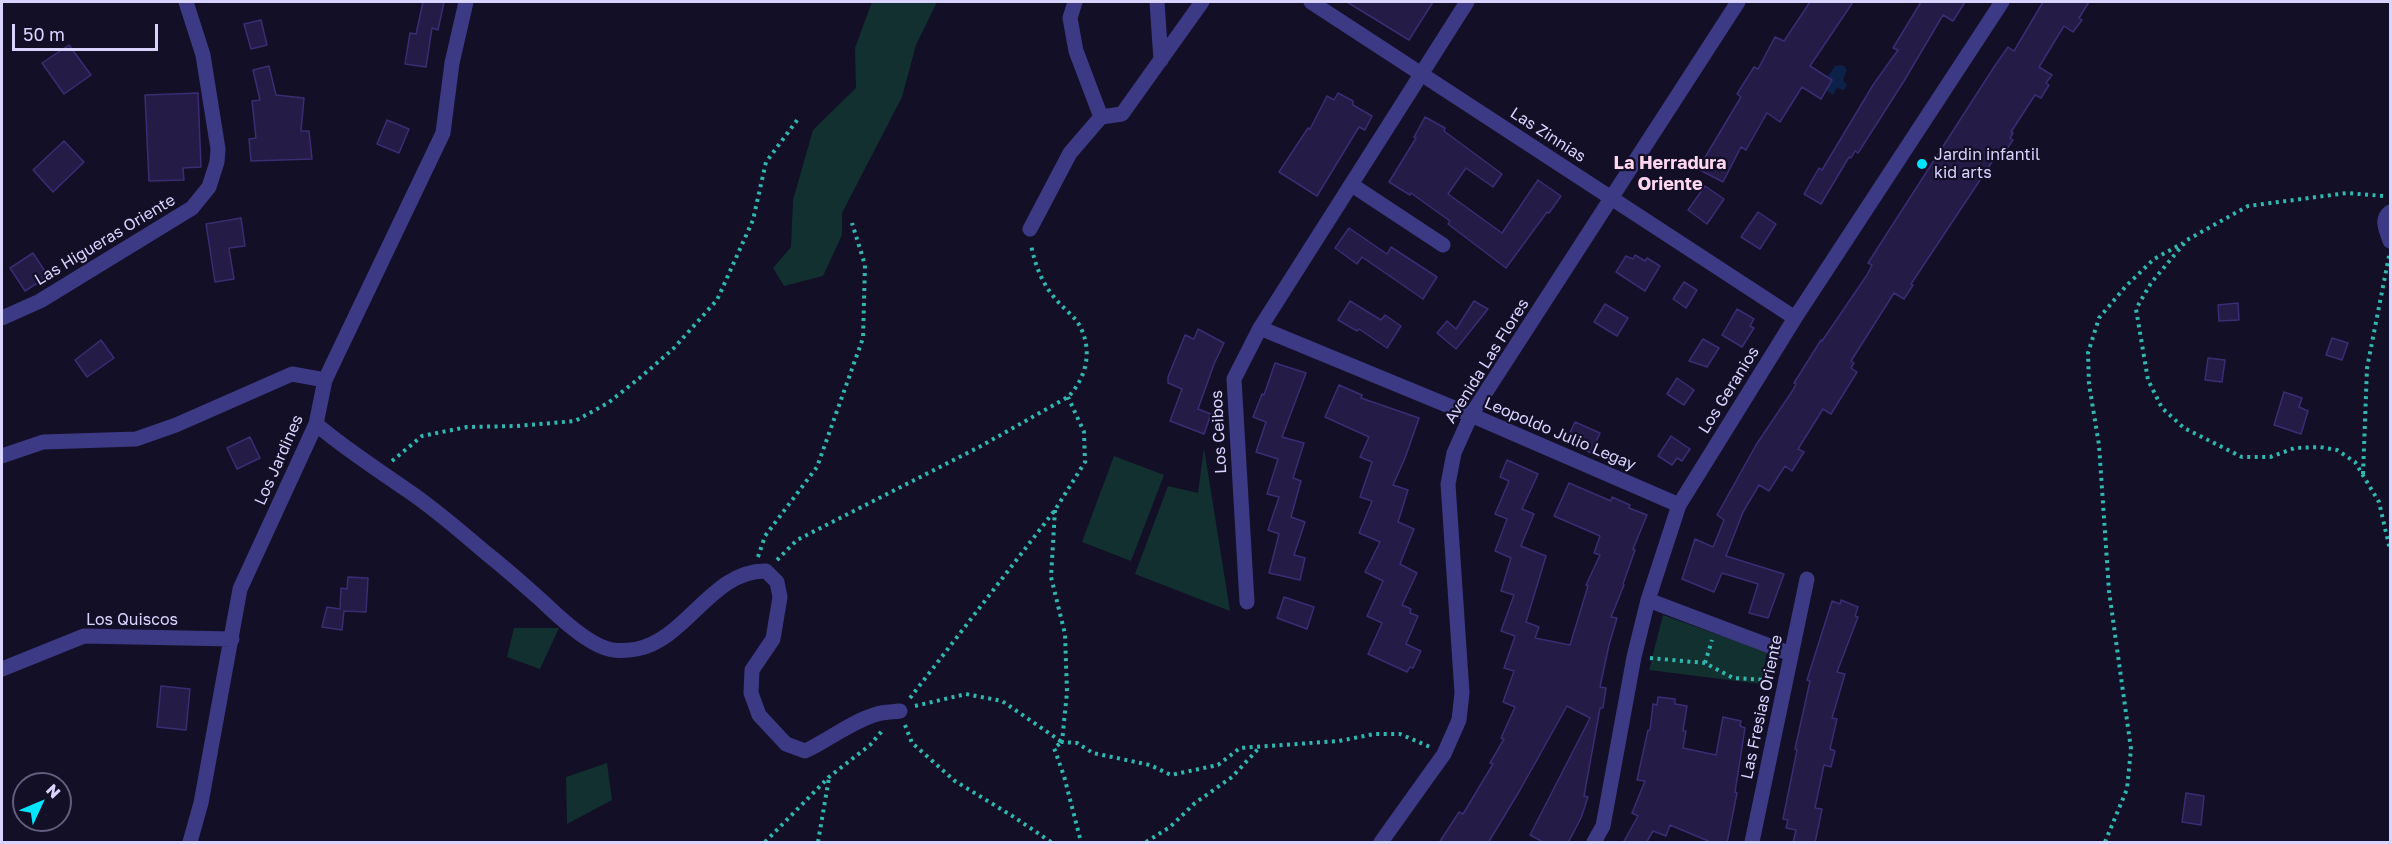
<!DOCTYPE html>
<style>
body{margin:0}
#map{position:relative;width:2392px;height:844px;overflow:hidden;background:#130f26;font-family:"Golos Text",sans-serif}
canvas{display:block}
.frame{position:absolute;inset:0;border:3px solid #d9d4ff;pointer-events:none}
.north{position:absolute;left:12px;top:772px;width:60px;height:60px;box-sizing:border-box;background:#130f26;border:2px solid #625e7d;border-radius:50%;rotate:46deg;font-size:16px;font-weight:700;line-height:24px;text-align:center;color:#d9d4ff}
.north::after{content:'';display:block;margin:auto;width:21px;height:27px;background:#00e5ff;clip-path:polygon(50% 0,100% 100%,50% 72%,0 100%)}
.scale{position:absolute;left:12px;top:24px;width:146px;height:27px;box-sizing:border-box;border:3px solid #d9d4ff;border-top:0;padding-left:8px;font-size:18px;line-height:21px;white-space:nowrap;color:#d9d4ff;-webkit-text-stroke:4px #130f26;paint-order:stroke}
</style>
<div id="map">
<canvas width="2392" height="844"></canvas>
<div class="frame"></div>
<div class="north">N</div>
<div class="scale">50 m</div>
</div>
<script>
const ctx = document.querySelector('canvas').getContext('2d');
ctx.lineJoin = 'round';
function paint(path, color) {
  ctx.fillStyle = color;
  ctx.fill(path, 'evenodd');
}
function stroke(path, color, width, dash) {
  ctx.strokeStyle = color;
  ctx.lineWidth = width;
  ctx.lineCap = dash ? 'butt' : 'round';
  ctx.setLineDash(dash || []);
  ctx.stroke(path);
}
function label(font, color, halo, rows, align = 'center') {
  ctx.font = font + ' "Golos Text",sans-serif';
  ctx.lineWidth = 4.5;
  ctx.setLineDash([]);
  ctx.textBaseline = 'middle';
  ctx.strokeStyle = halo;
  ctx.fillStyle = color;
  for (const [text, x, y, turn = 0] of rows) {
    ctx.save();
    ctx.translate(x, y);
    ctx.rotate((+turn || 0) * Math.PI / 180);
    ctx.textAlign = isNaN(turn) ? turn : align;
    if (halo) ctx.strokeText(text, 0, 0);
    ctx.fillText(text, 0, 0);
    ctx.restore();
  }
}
paint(new Path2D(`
 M 872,2 L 937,2 L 916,45 L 902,97 L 842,213 L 842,235 L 823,276 L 784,286 L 773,268 L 791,247 L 793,200 L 813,130 L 856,88 L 855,48 Z
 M 1204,448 L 1230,611 L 1135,574 L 1168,486 L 1198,493 Z
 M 1114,456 L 1164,475 L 1131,561 L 1082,542 Z
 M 1663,615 L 1767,652 L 1761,684 L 1649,670 Z
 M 514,628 L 559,628 L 540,669 L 507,657 Z
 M 607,763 L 612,800 L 567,824 L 566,777 Z`), '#12302f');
paint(new Path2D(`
 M 1840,65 L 1844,66 L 1847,70 L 1843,80 L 1847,85 L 1844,90 L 1837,88 L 1833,95 L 1821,86 L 1835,66 Z`), '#0c2248');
const building = new Path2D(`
 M 423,2 L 444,2 L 438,30 L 432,28 L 426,67 L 405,64 L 410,33 L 416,34 Z
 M 1347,2 L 1433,2 L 1409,40 Z
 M 1810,2 L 1853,2 L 1810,66 L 1832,80 L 1821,99 L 1802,87 L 1780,122 L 1767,113 L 1746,150 L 1741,147 L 1723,182 L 1698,169 L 1741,97 L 1737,94 L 1754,67 L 1758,69 L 1775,37 L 1784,41 Z
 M 1921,2 L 1965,2 L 1953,21 L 1943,15 L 1904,81 L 1858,153 L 1855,151 L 1851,158 L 1849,157 L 1821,204 L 1804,194 L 1819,168 L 1822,170 L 1873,85 L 1898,50 L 1893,48 Z
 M 2043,2 L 2089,2 L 2079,18 L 2082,20 L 2073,32 L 2064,26 L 2039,67 L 2052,75 L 2046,83 L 2049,85 L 2041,98 L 2035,95 L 2011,132 L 2013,133 L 2010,138 L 2013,140 L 2004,153 L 2000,150 L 1911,284 L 1913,285 L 1904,299 L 1894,293 L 1851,361 L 1854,363 L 1851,368 L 1857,372 L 1831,414 L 1823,409 L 1798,449 L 1804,452 L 1792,471 L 1785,466 L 1769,491 L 1759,485 L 1743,512 L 1726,556 L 1784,574 L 1768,618 L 1749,613 L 1758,584 L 1722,573 L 1714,592 L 1682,579 L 1695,539 L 1713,547 L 1724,520 L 1717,515 L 1756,445 L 1793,390 L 1796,384 L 1794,383 L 1821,340 L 1822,341 L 1867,275 L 1872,265 L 1868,263 L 1994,67 L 2008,47 L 2014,51 Z
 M 261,20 L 267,45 L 251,49 L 244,24 Z
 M 69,45 L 91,75 L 64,94 L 42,63 Z
 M 269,66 L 276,95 L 304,98 L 301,131 L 309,131 L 312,159 L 251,161 L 249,139 L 256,138 L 252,101 L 260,100 L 253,70 Z
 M 198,93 L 201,167 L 183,168 L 184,180 L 149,181 L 145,95 Z
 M 1338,93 L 1353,101 L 1353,105 L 1372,116 L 1365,130 L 1359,127 L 1317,196 L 1279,172 L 1308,128 L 1310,129 L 1327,96 L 1334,100 Z
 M 1425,117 L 1445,128 L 1444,131 L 1502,174 L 1493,187 L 1466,168 L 1448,194 L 1502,233 L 1538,180 L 1561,196 L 1549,213 L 1547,212 L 1506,268 L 1448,224 L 1450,221 L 1411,193 L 1410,195 L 1389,182 L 1416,138 L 1414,137 Z
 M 387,120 L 409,129 L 399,153 L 377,144 Z
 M 64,141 L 84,162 L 53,192 L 33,170 Z
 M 1705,186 L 1724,199 L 1707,224 L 1688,210 Z
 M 1758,212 L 1776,224 L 1760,249 L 1741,237 Z
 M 241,218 L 245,246 L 229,248 L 234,279 L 215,282 L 206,224 Z
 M 1349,228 L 1387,254 L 1391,247 L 1437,277 L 1423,299 L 1362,257 L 1357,264 L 1335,248 Z
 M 33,253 L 48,276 L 25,291 L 10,268 Z
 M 1635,255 L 1645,261 L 1647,258 L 1660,266 L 1645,291 L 1616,272 L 1626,256 L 1633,259 Z
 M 1684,282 L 1697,290 L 1686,308 L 1673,299 Z
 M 1350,301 L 1381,320 L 1385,315 L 1401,326 L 1387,348 L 1359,329 L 1357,331 L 1338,320 Z
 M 1474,301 L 1488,309 L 1456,349 L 1437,333 L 1447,321 L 1456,329 Z
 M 2238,303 L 2239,320 L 2219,321 L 2218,305 Z
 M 1605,304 L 1628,318 L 1617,336 L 1594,322 Z
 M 1737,309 L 1754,319 L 1750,326 L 1754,328 L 1742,347 L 1722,335 Z
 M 1198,329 L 1224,343 L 1214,364 L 1198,409 L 1211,414 L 1204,434 L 1170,421 L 1182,389 L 1168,383 L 1168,377 L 1185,335 L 1194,339 Z
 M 2332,338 L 2348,343 L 2342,360 L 2326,355 Z
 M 1703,339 L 1719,348 L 1707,367 L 1689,361 Z
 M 101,340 L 114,358 L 87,377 L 75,360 Z
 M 2208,358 L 2225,360 L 2222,382 L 2205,380 Z
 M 1275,363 L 1306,373 L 1282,437 L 1304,443 L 1293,478 L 1301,481 L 1291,517 L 1305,522 L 1294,555 L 1305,558 L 1300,580 L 1269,573 L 1279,534 L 1268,530 L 1279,497 L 1267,494 L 1278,459 L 1256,452 L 1266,422 L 1253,417 L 1262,394 L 1264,395 Z
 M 1677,378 L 1694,390 L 1684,405 L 1667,394 Z
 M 1339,385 L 1362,395 L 1361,398 L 1419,418 L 1405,458 L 1393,485 L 1408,490 L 1398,522 L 1414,529 L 1400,564 L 1417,573 L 1402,605 L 1411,609 L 1410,613 L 1418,616 L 1406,644 L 1421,651 L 1413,668 L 1410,667 L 1407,672 L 1368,654 L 1382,623 L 1367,616 L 1383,581 L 1365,572 L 1380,542 L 1359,533 L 1372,501 L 1360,497 L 1372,462 L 1360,457 L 1369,437 L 1325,417 Z
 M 2284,392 L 2302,398 L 2299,407 L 2308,411 L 2301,434 L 2274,425 Z
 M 1575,422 L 1600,433 L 1591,453 L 1566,441 Z
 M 1671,436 L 1690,449 L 1682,461 L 1677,458 L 1672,465 L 1658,456 Z
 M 250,437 L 260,458 L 237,469 L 227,448 Z
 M 1507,460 L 1538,474 L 1522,509 L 1534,514 L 1521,546 L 1546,556 L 1526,622 L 1539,627 L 1535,638 L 1570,645 L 1588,586 L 1586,585 L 1600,555 L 1594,553 L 1600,536 L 1554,516 L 1569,483 L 1611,501 L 1612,497 L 1630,505 L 1629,508 L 1647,515 L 1633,549 L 1635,550 L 1623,584 L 1624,585 L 1611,617 L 1617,618 L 1609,645 L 1600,687 L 1606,688 L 1603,708 L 1600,708 L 1584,796 L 1588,797 L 1581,818 L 1568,843 L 1545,843 L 1530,835 L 1590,718 L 1567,706 L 1520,790 L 1488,843 L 1439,843 L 1459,812 L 1463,814 L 1493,764 L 1490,763 L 1504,739 L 1501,738 L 1515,707 L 1503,702 L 1514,671 L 1504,668 L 1515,636 L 1501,631 L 1514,595 L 1501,591 L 1511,558 L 1495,551 L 1507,519 L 1495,514 L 1509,481 L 1500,477 Z
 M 348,577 L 368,578 L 366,612 L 344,611 L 342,630 L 322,627 L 327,607 L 340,609 L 341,588 L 347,589 Z
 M 1284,597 L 1314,607 L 1307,629 L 1277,618 Z
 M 1841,600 L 1858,607 L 1855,616 L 1858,617 L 1837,672 L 1845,674 L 1832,718 L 1837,719 L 1830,749 L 1835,751 L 1831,767 L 1824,765 L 1815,808 L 1822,809 L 1815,843 L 1793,843 L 1796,830 L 1786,828 L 1788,820 L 1783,819 L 1797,750 L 1795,749 L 1810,681 L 1807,680 L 1832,601 L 1840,604 Z
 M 161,686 L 190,689 L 186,730 L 157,727 Z
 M 1658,697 L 1675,699 L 1675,704 L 1687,706 L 1683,731 L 1686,731 L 1683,748 L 1716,755 L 1723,717 L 1741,721 L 1740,726 L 1745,728 L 1735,792 L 1737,793 L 1727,843 L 1713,843 L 1670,825 L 1666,836 L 1653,831 L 1646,843 L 1623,843 L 1638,816 L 1632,813 L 1645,781 L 1637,780 L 1648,730 L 1650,730 L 1653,704 L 1657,705 Z
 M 2186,793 L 2204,796 L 2201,825 L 2182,822 Z`);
paint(building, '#241b47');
stroke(building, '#3b2d73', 1.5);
stroke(new Path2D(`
 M 2383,196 L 2347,193 L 2248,206 L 2187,240 L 2151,283 L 2136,309 L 2148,380 L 2162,408 L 2184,428 L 2242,457 L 2270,457 L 2295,448 L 2320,447 L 2337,450 L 2355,462 L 2379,502 L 2390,550
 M 392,461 L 422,436 L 467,427 L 517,426 L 575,421 L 608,403 L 642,376 L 673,349 L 717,300 L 753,220 L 766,162 L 798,119
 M 2363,474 L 2367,368 L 2389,256
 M 1055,510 L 1051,577 L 1065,634 L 1067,692 L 1062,742 L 1077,743 L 1093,753 L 1150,765 L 1171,775 L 1218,765 L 1240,748 L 1339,741 L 1374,734 L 1400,734 L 1430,747
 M 758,557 L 765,536 L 817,467 L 863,338 L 865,265 L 852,223
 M 777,560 L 797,540 L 981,446 L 1068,397 C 1088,376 1094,346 1076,320 C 1069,312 1060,305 1053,296 C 1041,281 1035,264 1031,245
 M 1650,658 L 1705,663 L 1733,678 L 1770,680
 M 1705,663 L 1712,640
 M 910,698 L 1055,510 L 1085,462 L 1084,432 L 1068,397
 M 915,706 L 966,694 L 1002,701 L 1062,742 L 1054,748 L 1064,776 L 1081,842
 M 905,725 L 912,743 L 955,781 L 1014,817 L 1051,842
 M 765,842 L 829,777 L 870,745 L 882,731
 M 818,842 L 829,778
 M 1146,842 L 1170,827 L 1195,803 L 1232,777 L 1259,748
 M 2105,842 L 2127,789 L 2131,749 L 2109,591 L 2099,445 L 2089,384 L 2088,353 L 2099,318 L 2126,286 L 2154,259 L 2183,243`), '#2fb8b0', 4, [3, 4.5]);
stroke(new Path2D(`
 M 1075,2 L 1070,18 L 1076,51 L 1101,117 L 1122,114 L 1202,2
 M 1157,2 L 1161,60
 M 1311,2 L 1795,318
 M 1352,185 L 1443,245
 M 2390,212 C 2380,220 2387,231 2390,241
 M 1030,229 L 1070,153 L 1101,117
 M 2,318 L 40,301 L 192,208 L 209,187 L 217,162 L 218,149 L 203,55 L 186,2
 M 1260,328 L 1471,415 L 1679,505
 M 316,424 C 344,448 374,467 404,488 C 433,507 460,531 486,553 C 505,568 523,584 541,600 C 556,614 569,627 586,638 C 604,650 616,653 637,649 C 687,639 712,570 766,571 L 777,582 L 780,597 L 773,639 L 752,670 L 751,693 L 759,715 L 786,744 L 805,751 C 829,740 850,722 877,714 C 884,712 893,712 900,711
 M 2,456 L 43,442 L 136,439 L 176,425 L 292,374 L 325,380
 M 1648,600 L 1791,654
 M 1247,602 L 1234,379 L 1260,328 L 1467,2
 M 2,669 L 84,636 L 232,639
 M 190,842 L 201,803 L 240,589 L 316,424 L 325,380 L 443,133 L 452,63 L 466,2
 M 1381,842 L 1444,754 L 1459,720 L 1462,693 L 1448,484 L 1454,453 L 1471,415
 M 1594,842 L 1603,826 L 1634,657 L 1648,600 L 1679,505 L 1795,318 L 2002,2
 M 1752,842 L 1807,579`), '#3d3a85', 15);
stroke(new Path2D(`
 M 1471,415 L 1738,2`), '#3d3a85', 15);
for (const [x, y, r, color] of [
 [1922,164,6,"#00e5ff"]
]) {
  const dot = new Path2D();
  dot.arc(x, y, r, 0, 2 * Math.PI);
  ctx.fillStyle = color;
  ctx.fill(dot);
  stroke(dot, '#130f26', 2);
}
label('16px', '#d9d4ff', '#130f26', [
 ["Las Zinnias",1548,135,33],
 ["Las Higueras Oriente",105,240,-31],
 ["Avenida Las Flores",1487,361,-58],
 ["Los Geranios",1729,390,-58],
 ["Los Ceibos",1219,432,-93],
 ["Leopoldo Julio Legay",1560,434,23],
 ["Los Jardines",279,460,-66],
 ["Los Quiscos",132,620],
 ["Las Fresias Oriente",1762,707,-78]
]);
label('16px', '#d9d4ff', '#130f26', [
 ["Jardin infantil",1934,155],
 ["kid arts",1934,173]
], 'left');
label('bold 18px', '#ffd6f0', '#130f26', [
 ["La Herradura",1670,163],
 ["Oriente",1670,184]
]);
</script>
